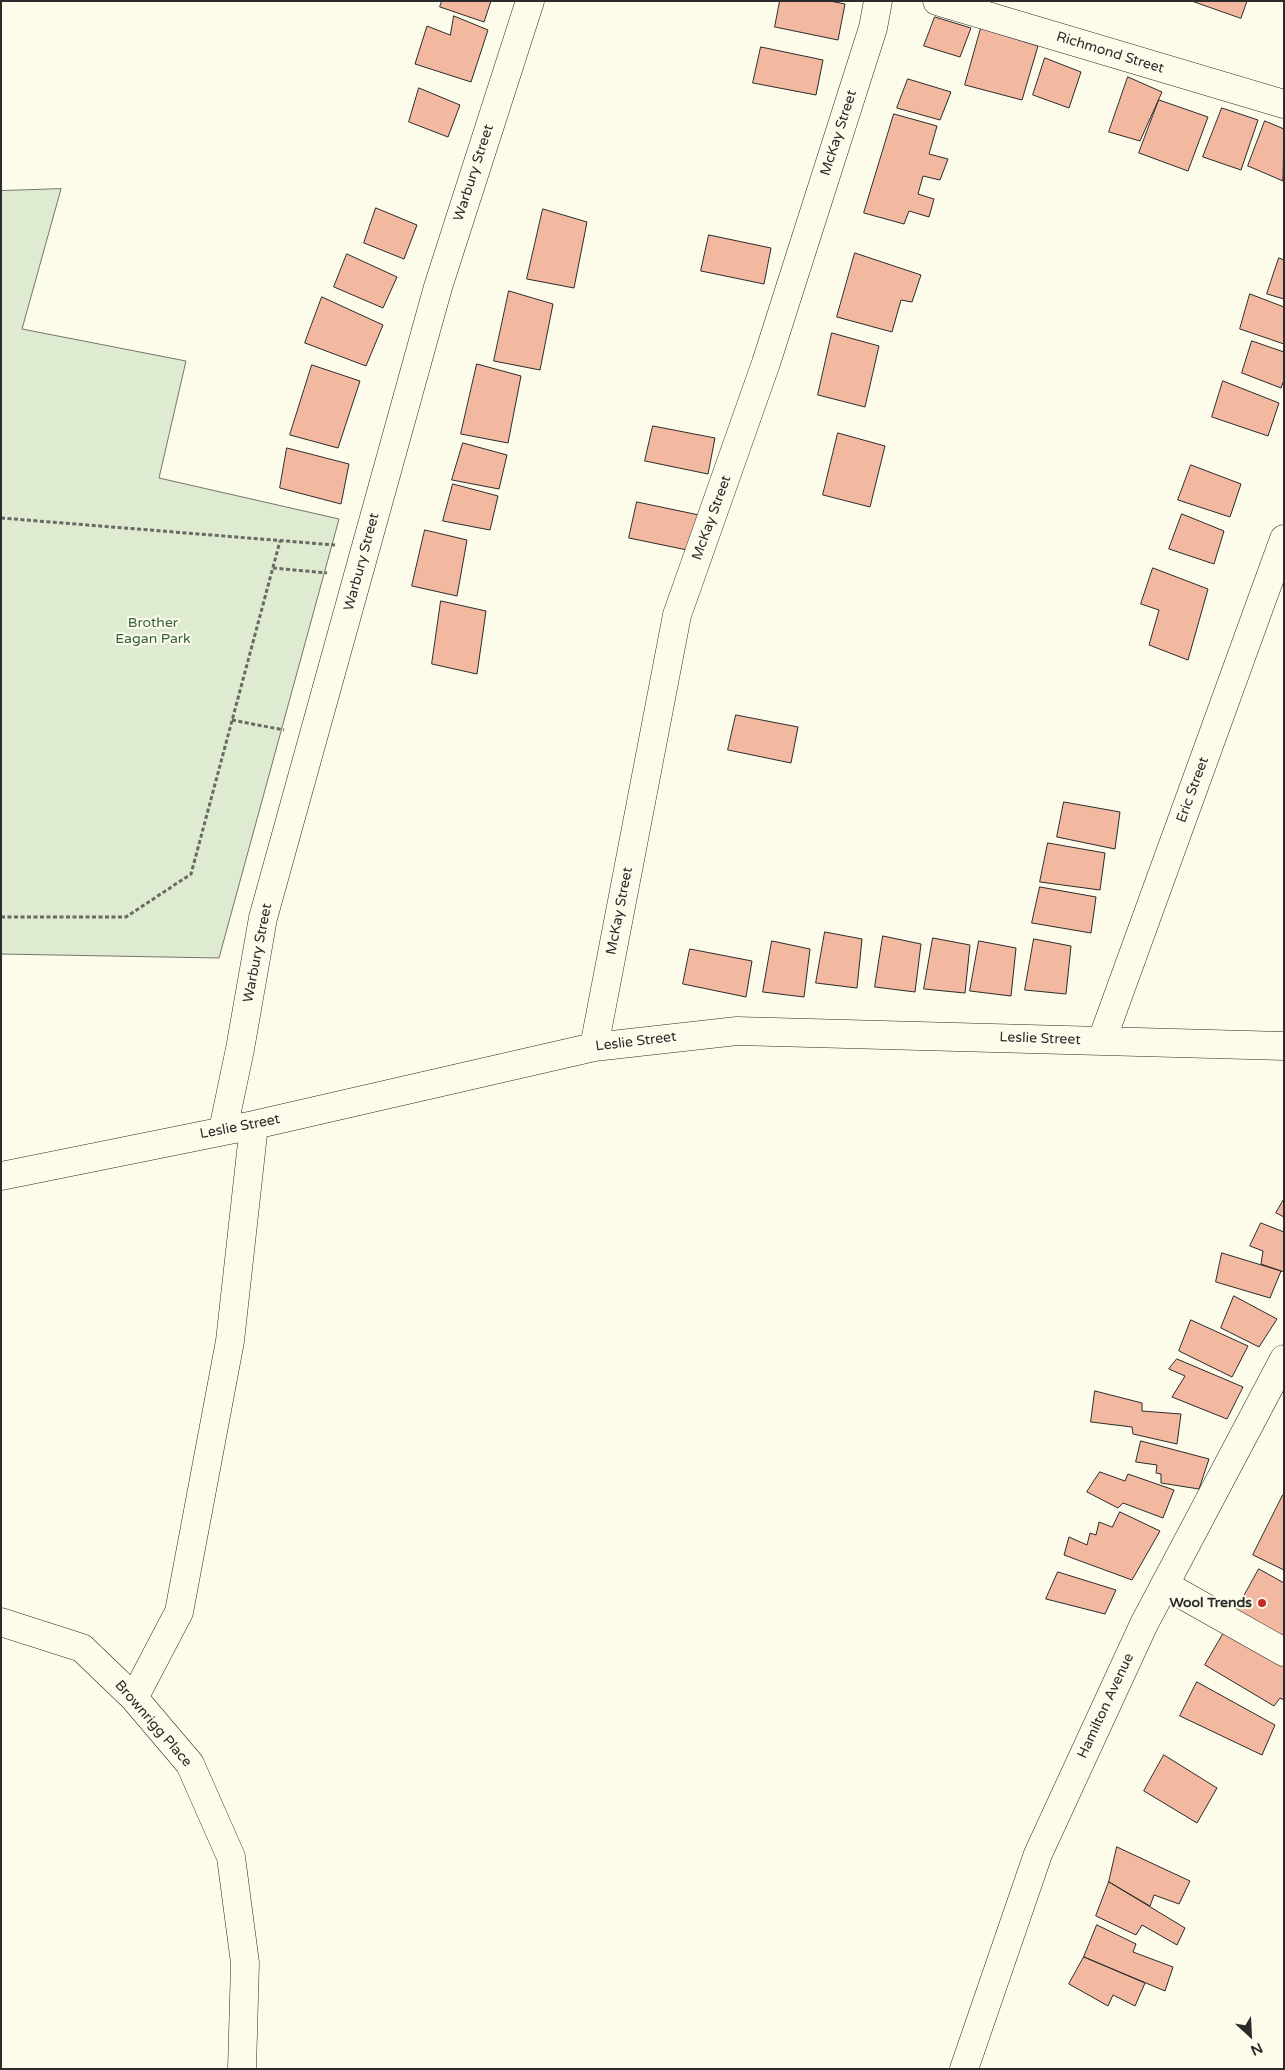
<!DOCTYPE html>
<style>
body{margin:0}
#map{position:relative;width:1285px;height:2070px;overflow:hidden;background:#fdfbea;font-family:"Varela Round",sans-serif}
canvas{display:block}
.frame{position:absolute;inset:0;border:2px solid #2b2b2b;pointer-events:none}
.north{position:absolute;left:1225px;top:2010px;width:50px;height:50px;-webkit-text-stroke:4px #fdfbea;paint-order:stroke;rotate:155deg;font-size:14px;font-weight:700;line-height:20px;text-align:center;color:#2b2b2b}
.north::after{content:'';display:block;margin:auto;width:18px;height:22px;background:#2b2b2b;clip-path:polygon(50% 0,100% 100%,50% 72%,0 100%)}
</style>
<div id="map">
<canvas width="1285" height="2070"></canvas>
<div class="frame"></div>
<div class="north">N</div>
</div>
<script>
const ctx = document.querySelector('canvas').getContext('2d');
ctx.lineJoin = 'round';
function paint(path, color) {
  ctx.fillStyle = color;
  ctx.fill(path, 'evenodd');
}
function stroke(path, color, width, dash) {
  ctx.strokeStyle = color;
  ctx.lineWidth = width;
  ctx.lineCap = dash ? 'butt' : 'round';
  ctx.setLineDash(dash || []);
  ctx.stroke(path);
}
function label(font, color, halo, rows, align = 'center') {
  ctx.font = font + ' "Varela Round",sans-serif';
  ctx.lineWidth = 4;
  ctx.setLineDash([]);
  ctx.textBaseline = 'middle';
  ctx.strokeStyle = halo;
  ctx.fillStyle = color;
  for (const [text, x, y, turn = 0] of rows) {
    ctx.save();
    ctx.translate(x, y);
    ctx.rotate((+turn || 0) * Math.PI / 180);
    ctx.textAlign = isNaN(turn) ? turn : align;
    if (halo) ctx.strokeText(text, 0, 0);
    ctx.fillText(text, 0, 0);
    ctx.restore();
  }
}
const green = new Path2D(`
 M 61,189 L 22,329 L 186,361 L 159,478 L 339,519 L 219,958 L 1,954 L 1,191 Z`);
paint(green, '#deebd1');
stroke(green, '#74746e', 1);
const building = new Path2D(`
 M 442,1 L 491,1 L 484,22 L 440,7 Z
 M 780,1 L 830,1 L 845,4 L 838,40 L 775,27 Z
 M 1192,1 L 1247,1 L 1241,18 Z
 M 454,16 L 488,30 L 471,82 L 415,64 L 427,26 L 450,35 Z
 M 935,17 L 971,28 L 960,57 L 924,46 Z
 M 981,28 L 1038,46 L 1022,100 L 965,85 Z
 M 761,47 L 823,60 L 816,95 L 753,83 Z
 M 1045,58 L 1081,72 L 1069,108 L 1033,95 Z
 M 1128,77 L 1162,92 L 1140,141 L 1109,132 Z
 M 908,79 L 951,92 L 940,120 L 897,108 Z
 M 419,88 L 460,105 L 448,137 L 409,122 Z
 M 1159,100 L 1208,117 L 1188,171 L 1139,153 Z
 M 1222,108 L 1258,120 L 1241,170 L 1203,157 Z
 M 894,114 L 937,126 L 929,154 L 948,159 L 940,180 L 923,176 L 918,194 L 934,199 L 929,217 L 909,211 L 904,224 L 864,213 Z
 M 1265,121 L 1284,129 L 1283,181 L 1248,166 Z
 M 376,208 L 417,225 L 404,259 L 364,243 Z
 M 543,209 L 587,222 L 574,288 L 527,279 Z
 M 709,235 L 771,248 L 764,284 L 701,271 Z
 M 855,253 L 921,275 L 912,302 L 901,300 L 892,332 L 837,317 Z
 M 347,254 L 397,277 L 383,308 L 334,287 Z
 M 1279,258 L 1284,260 L 1284,299 L 1267,294 Z
 M 509,291 L 553,304 L 540,370 L 494,361 Z
 M 1250,294 L 1284,307 L 1284,344 L 1240,329 Z
 M 322,297 L 383,325 L 366,366 L 305,343 Z
 M 832,333 L 879,346 L 865,407 L 818,395 Z
 M 1252,341 L 1284,352 L 1284,380 L 1281,388 L 1242,373 Z
 M 477,364 L 521,376 L 508,443 L 461,434 Z
 M 312,365 L 360,381 L 338,448 L 290,435 Z
 M 1223,381 L 1279,403 L 1268,436 L 1212,417 Z
 M 653,426 L 715,438 L 708,474 L 645,461 Z
 M 838,433 L 885,446 L 870,507 L 823,495 Z
 M 463,443 L 507,455 L 499,489 L 452,480 Z
 M 287,448 L 349,464 L 341,504 L 280,488 Z
 M 1191,465 L 1241,484 L 1230,517 L 1178,500 Z
 M 453,484 L 498,496 L 490,530 L 443,521 Z
 M 637,502 L 699,515 L 692,551 L 629,538 Z
 M 1182,514 L 1224,531 L 1214,564 L 1169,549 Z
 M 425,530 L 467,540 L 457,596 L 412,586 Z
 M 1153,568 L 1208,589 L 1188,660 L 1149,645 L 1159,610 L 1141,604 Z
 M 441,601 L 486,611 L 477,674 L 432,664 Z
 M 736,715 L 798,727 L 791,763 L 728,750 Z
 M 1064,802 L 1120,812 L 1115,849 L 1057,837 Z
 M 1048,843 L 1105,853 L 1100,890 L 1040,882 Z
 M 1040,887 L 1096,897 L 1091,933 L 1032,923 Z
 M 825,932 L 862,939 L 857,988 L 816,983 Z
 M 883,936 L 921,944 L 915,992 L 875,987 Z
 M 933,938 L 970,945 L 965,993 L 924,989 Z
 M 1034,939 L 1071,946 L 1066,994 L 1025,990 Z
 M 772,941 L 810,949 L 804,997 L 763,992 Z
 M 979,941 L 1016,948 L 1011,996 L 970,991 Z
 M 690,949 L 752,961 L 746,997 L 683,984 Z
 M 1284,1199 L 1284,1217 L 1276,1213 Z
 M 1261,1223 L 1284,1232 L 1284,1272 L 1261,1264 L 1263,1251 L 1250,1246 Z
 M 1222,1253 L 1281,1271 L 1270,1298 L 1216,1282 Z
 M 1234,1296 L 1277,1319 L 1259,1347 L 1221,1328 Z
 M 1191,1320 L 1248,1346 L 1232,1377 L 1179,1351 Z
 M 1177,1359 L 1243,1387 L 1227,1419 L 1172,1397 L 1185,1376 L 1169,1369 Z
 M 1095,1391 L 1142,1403 L 1142,1411 L 1181,1414 L 1177,1444 L 1133,1434 L 1132,1427 L 1091,1422 Z
 M 1141,1441 L 1209,1459 L 1199,1489 L 1161,1483 L 1161,1474 L 1156,1473 L 1157,1465 L 1136,1462 Z
 M 1100,1472 L 1125,1481 L 1128,1474 L 1174,1490 L 1163,1518 L 1123,1503 L 1118,1508 L 1087,1492 Z
 M 1283,1495 L 1284,1495 L 1284,1570 L 1253,1555 Z
 M 1120,1512 L 1160,1531 L 1132,1580 L 1064,1555 L 1069,1537 L 1087,1545 L 1090,1533 L 1096,1535 L 1099,1522 L 1112,1527 Z
 M 1259,1569 L 1284,1583 L 1284,1651 L 1229,1623 Z
 M 1058,1572 L 1116,1590 L 1105,1614 L 1046,1599 Z
 M 1226,1629 L 1284,1662 L 1284,1700 L 1280,1698 L 1274,1706 L 1205,1665 Z
 M 1197,1682 L 1275,1725 L 1262,1755 L 1180,1716 Z
 M 1164,1755 L 1217,1788 L 1197,1823 L 1144,1791 Z
 M 1117,1847 L 1190,1881 L 1179,1904 L 1154,1895 L 1150,1906 L 1109,1882 Z
 M 1109,1882 L 1185,1928 L 1177,1945 L 1142,1925 L 1136,1935 L 1096,1916 Z
 M 1097,1925 L 1136,1944 L 1133,1952 L 1173,1967 L 1165,1991 L 1084,1957 Z
 M 1084,1957 L 1145,1983 L 1135,2006 L 1113,1995 L 1108,2006 L 1069,1984 Z`);
paint(building, '#f2b8a0');
stroke(building, '#2b2b2b', 1);
const street = new Path2D(`
 M 937,1 L 1284,104
 M 1102,1040 L 1284,539
 M 594,1047 L 677,615 L 766,363 L 873,28 L 878,1
 M 223,1130 L 240,1049 L 263,918 L 438,287 L 530,1
 M 1,1176 L 254,1125 L 594,1047 L 737,1031 L 1284,1046
 M 1165,1585 L 1284,1652
 M 1,1622 L 82,1648 L 134,1698 L 190,1764 L 231,1857 L 245,1963 L 242,2069
 M 134,1698 L 179,1612 L 230,1341 L 254,1125`);
const secondary = new Path2D(`
 M 964,2069 L 1038,1854 L 1144,1624 L 1284,1359`);
stroke(street, '#2b2b2b', 29);
stroke(secondary, '#2b2b2b', 29);
stroke(new Path2D(`
 M 1,518 L 335,545
 M 273,568 L 327,573
 M 232,720 L 284,730
 M 1,917 L 126,917 L 191,874 L 280,541`), '#6a6964', 3, [4, 2.5]);
stroke(street, '#fdfbea', 28);
stroke(secondary, '#fdfbea', 28);
for (const [x, y, r, color] of [
 [1262,1603,5,"#c62828"]
]) {
  const dot = new Path2D();
  dot.arc(x, y, r, 0, 2 * Math.PI);
  ctx.fillStyle = color;
  ctx.fill(dot);
  stroke(dot, '#fdfbea', 2);
}
label('14px', '#2b2b2b', '#fdfbea', [
 ["Richmond Street",1110,53,17],
 ["McKay Street",839,133,-72],
 ["Warbury Street",474,173,-72],
 ["McKay Street",712,518,-70],
 ["Warbury Street",362,562,-75],
 ["Eric Street",1193,790,-70],
 ["McKay Street",620,911,-79],
 ["Warbury Street",258,953,-79],
 ["Leslie Street",1040,1039,2],
 ["Leslie Street",636,1042,-7],
 ["Leslie Street",240,1127,-11],
 ["Hamilton Avenue",1106,1706,-65],
 ["Brownrigg Place",153,1724,49]
]);
label('14px', '#34623c', '#fdfbea', [
 ["Brother",153,623],
 ["Eagan Park",153,639]
]);
label('bold 14px', '#2b2b2b', '#fdfbea', [
 ["Wool Trends",1252,1603]
], 'right');
</script>
